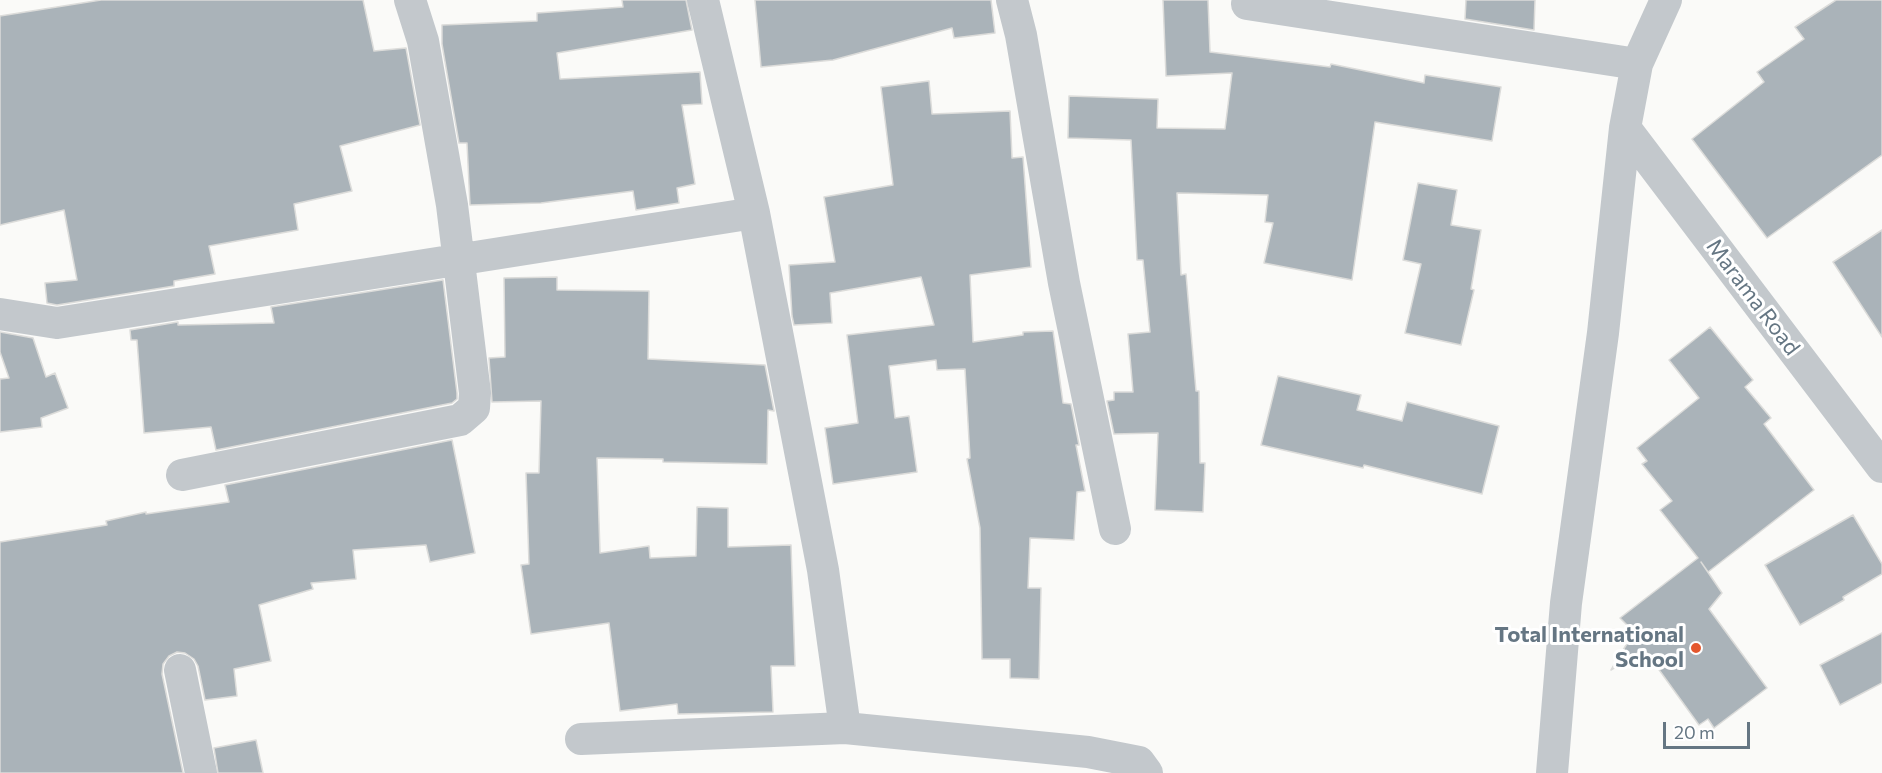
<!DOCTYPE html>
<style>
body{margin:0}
#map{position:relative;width:1882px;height:773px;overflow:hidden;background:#fafaf8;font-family:Commissioner,sans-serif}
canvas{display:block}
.scale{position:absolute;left:1663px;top:722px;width:87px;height:27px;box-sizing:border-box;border:3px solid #657683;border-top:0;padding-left:8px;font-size:18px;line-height:21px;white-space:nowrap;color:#657683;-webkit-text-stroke:4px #fff;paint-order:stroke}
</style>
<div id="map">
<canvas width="1882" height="773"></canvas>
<div class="scale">20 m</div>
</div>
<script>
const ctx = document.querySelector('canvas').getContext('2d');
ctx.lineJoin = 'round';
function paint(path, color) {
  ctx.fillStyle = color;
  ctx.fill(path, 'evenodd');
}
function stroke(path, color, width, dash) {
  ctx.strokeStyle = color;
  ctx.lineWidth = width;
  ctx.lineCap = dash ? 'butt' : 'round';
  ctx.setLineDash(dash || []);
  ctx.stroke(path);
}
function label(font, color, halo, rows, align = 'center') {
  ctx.font = font + ' Commissioner,sans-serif';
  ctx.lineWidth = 6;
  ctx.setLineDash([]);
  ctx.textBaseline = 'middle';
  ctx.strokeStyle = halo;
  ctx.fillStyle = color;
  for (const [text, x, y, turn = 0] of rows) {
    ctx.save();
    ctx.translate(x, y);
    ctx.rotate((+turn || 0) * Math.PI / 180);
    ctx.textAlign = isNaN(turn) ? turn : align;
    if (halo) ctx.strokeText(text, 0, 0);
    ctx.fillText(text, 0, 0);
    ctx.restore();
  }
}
const building = new Path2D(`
 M 101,0 L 363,0 L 374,51 L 406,48 L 420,125 L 340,146 L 352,191 L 294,204 L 298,230 L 209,246 L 215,274 L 174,281 L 174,286 L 57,305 L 47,303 L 45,283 L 77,280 L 64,210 L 0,225 L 0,16 Z
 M 622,0 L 686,0 L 692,30 L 557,53 L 560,79 L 700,72 L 702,104 L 682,105 L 695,184 L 677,188 L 679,203 L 636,210 L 633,191 L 541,203 L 470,205 L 467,143 L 459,143 L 442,44 L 442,25 L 537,21 L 537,13 L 623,7 Z
 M 755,0 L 991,0 L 995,33 L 954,38 L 952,28 L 833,60 L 761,67 Z
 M 1163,0 L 1208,0 L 1210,52 L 1330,67 L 1331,64 L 1424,83 L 1425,75 L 1501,87 L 1492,141 L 1375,122 L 1352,280 L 1264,263 L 1273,223 L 1265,222 L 1268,195 L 1177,193 L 1181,275 L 1186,274 L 1196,391 L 1199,391 L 1200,463 L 1205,463 L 1203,512 L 1155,510 L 1158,433 L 1114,434 L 1107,401 L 1114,400 L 1114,392 L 1133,392 L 1128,334 L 1150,332 L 1143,260 L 1137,260 L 1131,140 L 1068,138 L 1069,96 L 1158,99 L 1157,128 L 1225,129 L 1232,73 L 1166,76 Z
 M 1466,0 L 1535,0 L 1534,30 L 1465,19 Z
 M 1836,0 L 1882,0 L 1882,155 L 1767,238 L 1692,139 L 1764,82 L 1757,72 L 1804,39 L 1795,27 Z
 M 929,81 L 932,114 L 1010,111 L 1012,158 L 1023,157 L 1031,267 L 970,275 L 973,342 L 1023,335 L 1023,332 L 1053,331 L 1063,403 L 1071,404 L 1079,445 L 1076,445 L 1085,491 L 1077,492 L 1074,540 L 1030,538 L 1028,588 L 1041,588 L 1039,679 L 1010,678 L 1010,659 L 982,659 L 980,528 L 967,459 L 970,458 L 965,369 L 937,370 L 936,360 L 889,366 L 895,418 L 909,416 L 917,472 L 833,484 L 825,428 L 858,423 L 847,335 L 934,325 L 921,277 L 830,293 L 832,323 L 794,325 L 792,316 L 789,265 L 835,262 L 824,197 L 893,185 L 881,87 Z
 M 1418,183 L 1457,190 L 1451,225 L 1481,230 L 1471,289 L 1474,290 L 1461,345 L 1405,333 L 1421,264 L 1403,260 Z
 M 1882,230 L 1882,337 L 1833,262 Z
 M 557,277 L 557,290 L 649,291 L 648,359 L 765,365 L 774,411 L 768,410 L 767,464 L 663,462 L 663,459 L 597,458 L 600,553 L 649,546 L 650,558 L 696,556 L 697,507 L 728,508 L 728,547 L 791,545 L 795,666 L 771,666 L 773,712 L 678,714 L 677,704 L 620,711 L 609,623 L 531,634 L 521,565 L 529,564 L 526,473 L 539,473 L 541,401 L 492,402 L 489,358 L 505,357 L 504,278 Z
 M 443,280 L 457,393 L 457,399 L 452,403 L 216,450 L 211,427 L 144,433 L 137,340 L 131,340 L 130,330 L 178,322 L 178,325 L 274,323 L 271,307 Z
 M 1710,327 L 1753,380 L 1745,387 L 1771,418 L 1764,424 L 1814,490 L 1708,572 L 1701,562 L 1722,593 L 1709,609 L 1767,688 L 1714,728 L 1708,719 L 1699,725 L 1644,649 L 1611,670 L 1634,632 L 1620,618 L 1698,558 L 1660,510 L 1672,501 L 1642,464 L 1647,461 L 1637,448 L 1699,398 L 1669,360 Z
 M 0,332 L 33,338 L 46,377 L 55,373 L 68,408 L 41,418 L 42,427 L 0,432 L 0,379 L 9,378 L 0,352 Z
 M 1278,376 L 1361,395 L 1357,410 L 1402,421 L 1407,402 L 1499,426 L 1482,494 L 1364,465 L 1363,468 L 1261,445 Z
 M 452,440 L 475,553 L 430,562 L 426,545 L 353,550 L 356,579 L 311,583 L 313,589 L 259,605 L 271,661 L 234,669 L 237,696 L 205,700 L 198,666 L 194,659 L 185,653 L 177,652 L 169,656 L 163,664 L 162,674 L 183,773 L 0,773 L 0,542 L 107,525 L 106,521 L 146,512 L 146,514 L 229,502 L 225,485 Z
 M 1853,515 L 1882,564 L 1882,574 L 1843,597 L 1844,600 L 1800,625 L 1765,565 Z
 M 1882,633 L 1882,683 L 1840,705 L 1820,665 Z
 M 256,740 L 263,773 L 218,773 L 214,748 Z`);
paint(building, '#aab3b9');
stroke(building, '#dcdcda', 1.5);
stroke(new Path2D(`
 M 703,0 L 754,213 L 823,570 L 845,728
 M 1012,0 L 1021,35 L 1064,283 L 1115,529
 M 1247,4 L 1637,64
 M 1625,128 L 1882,467
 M 0,314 L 57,323 L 754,213
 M 182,475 L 460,420 L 474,408 L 475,393 L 452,205 L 423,41 L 410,0
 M 180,670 L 201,773
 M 581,739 L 845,728 L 1088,752 L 1139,762 L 1147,773
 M 1552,773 L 1566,603 L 1603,333 L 1625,128 L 1637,64 L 1666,0`), '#c3c8cc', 32);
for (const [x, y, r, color] of [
 [1696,648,6,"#e4572e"]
]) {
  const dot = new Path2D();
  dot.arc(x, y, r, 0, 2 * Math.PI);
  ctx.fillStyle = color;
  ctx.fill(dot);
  stroke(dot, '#fff', 2);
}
label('22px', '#657683', '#fff', [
 ["Marama Road",1753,297,53]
]);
label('bold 22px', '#657683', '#fff', [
 ["Total International",1684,635],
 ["School",1684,660]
], 'right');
</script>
